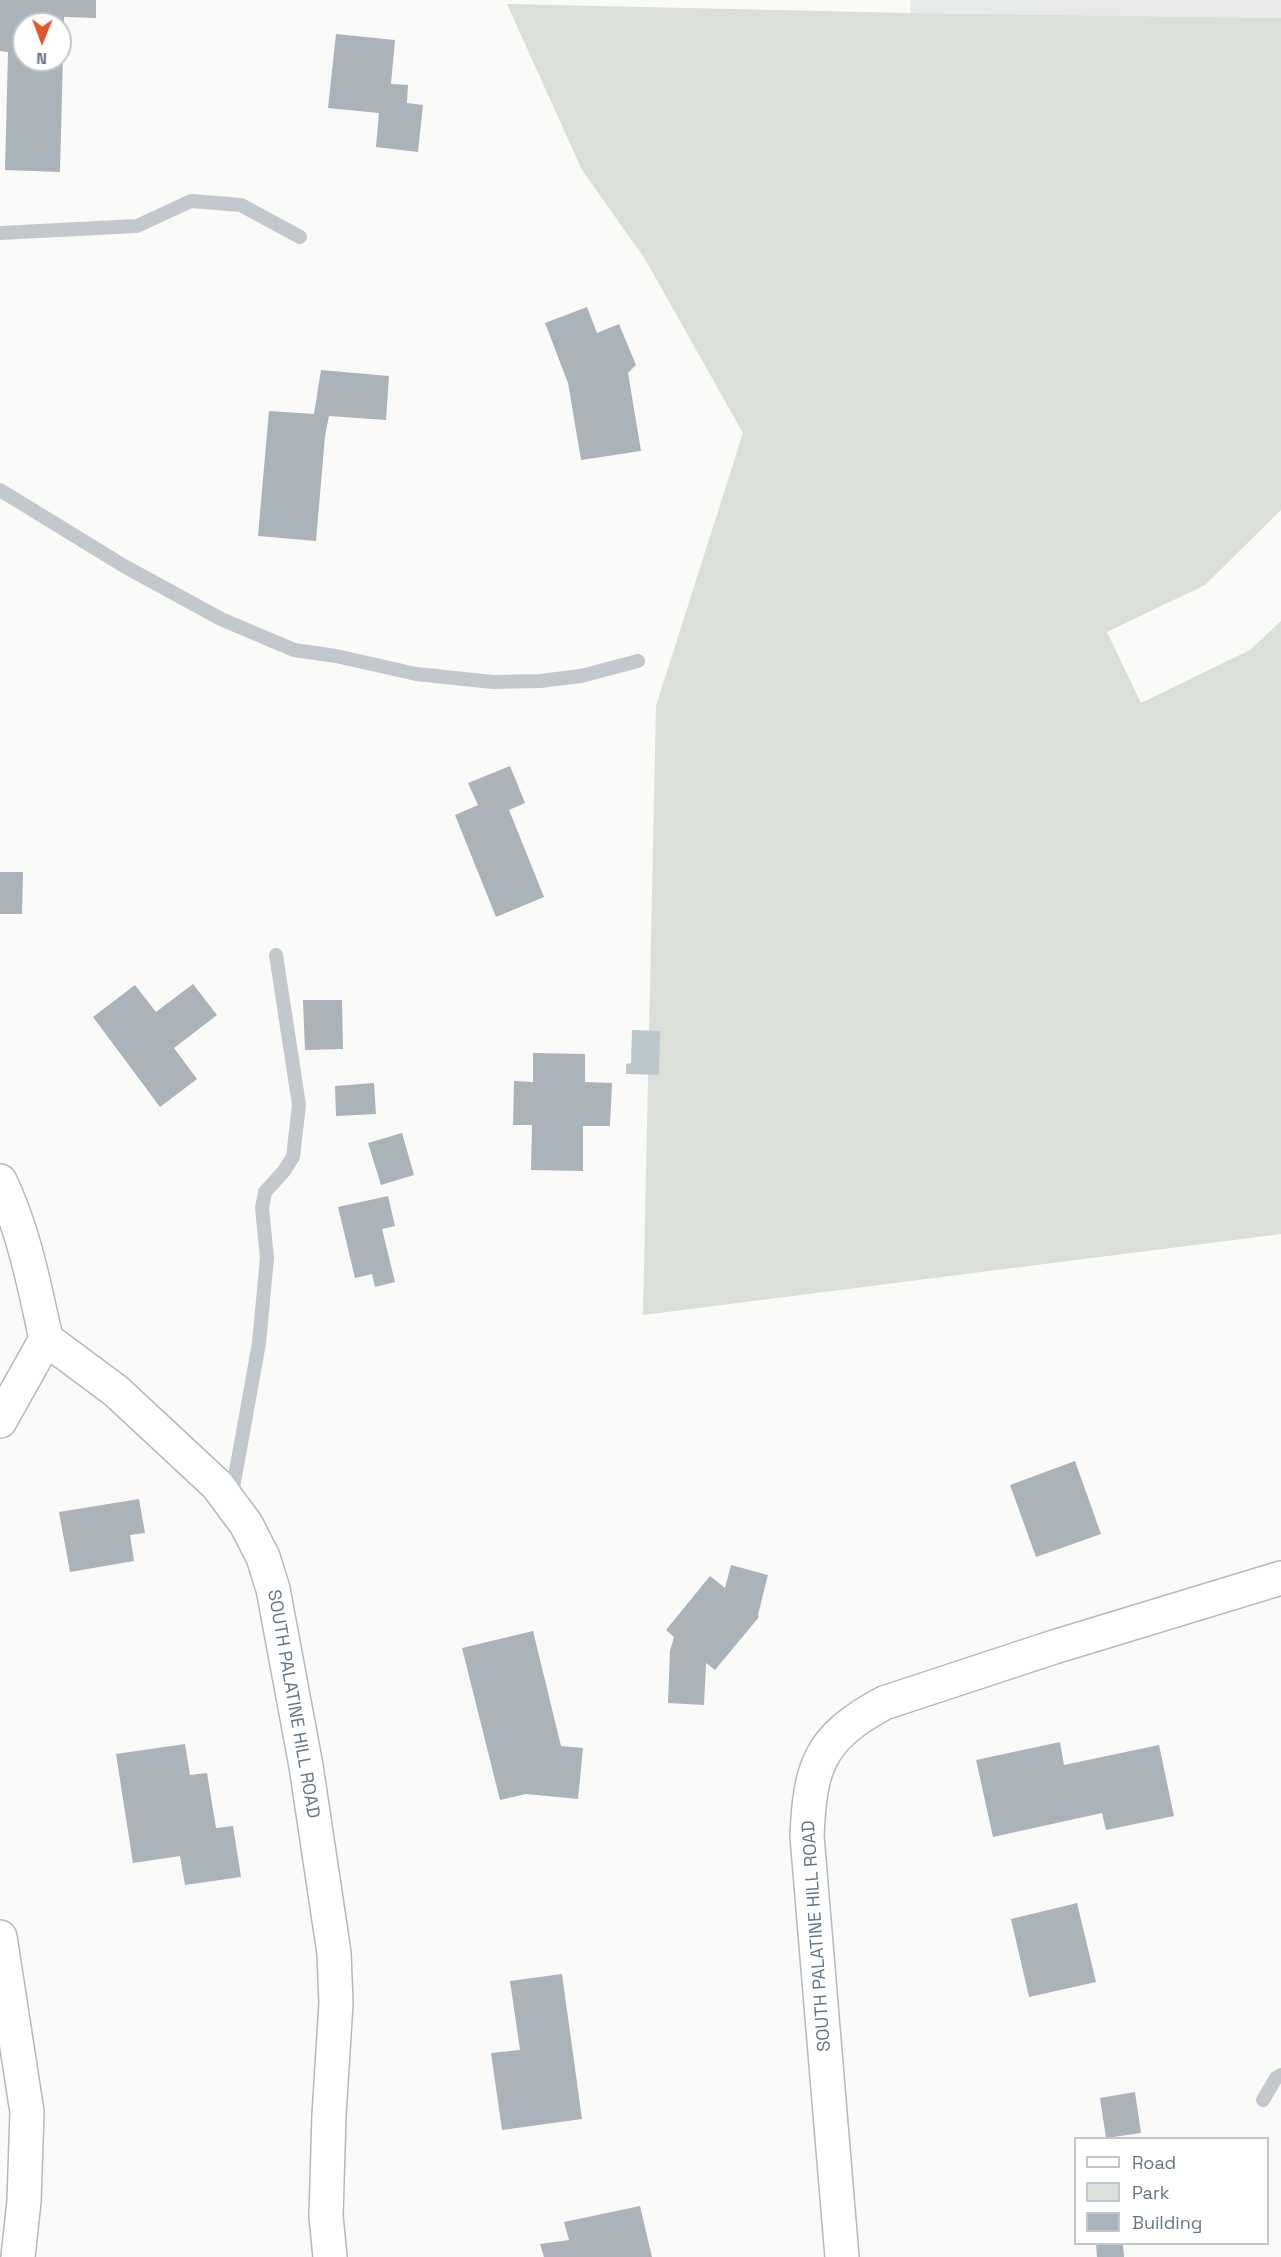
<!DOCTYPE html>
<style>
body{margin:0}
#map{position:relative;width:1281px;height:2257px;overflow:hidden;background:#fafaf8;font-family:"Space Grotesk",sans-serif}
canvas{display:block}
.legend{position:absolute;left:1074px;top:2137px;width:195px;height:108px;box-sizing:border-box;background:#fff;border:2px solid #c1c8cd;margin:0;padding:8px 10px;list-style:none;font-size:18px;color:#657683}
.legend li{display:flex;align-items:center;gap:12px;height:30px}
.legend b{width:30px;border:2px solid #c1c8cd}
.north{position:absolute;left:12px;top:12px;width:60px;height:60px;box-sizing:border-box;background:#fff;border:2px solid #c1c8cd;border-radius:50%;rotate:181deg;font-size:16px;font-weight:700;line-height:24px;text-align:center;color:#657683}
.north::after{content:'';display:block;margin:auto;width:21px;height:27px;background:#e4572e;clip-path:polygon(50% 0,100% 100%,50% 72%,0 100%)}
</style>
<div id="map">
<canvas width="1281" height="2257"></canvas>
<ul class="legend">
<li><b style="height:8px;background:#fff"></b>Road</li>
<li><b style="height:16px;background:#dadfd7"></b>Park</li>
<li><b style="height:16px;background:#aab3b9"></b>Building</li>
</ul>
<div class="north">N</div>
</div>
<script>
const ctx = document.querySelector('canvas').getContext('2d');
ctx.lineJoin = 'round';
function paint(path, color) {
  ctx.fillStyle = color;
  ctx.fill(path, 'evenodd');
}
function stroke(path, color, width, dash) {
  ctx.strokeStyle = color;
  ctx.lineWidth = width;
  ctx.lineCap = dash ? 'butt' : 'round';
  ctx.setLineDash(dash || []);
  ctx.stroke(path);
}
function label(font, color, halo, rows, align = 'center') {
  ctx.font = font + ' "Space Grotesk",sans-serif';
  ctx.lineWidth = 6;
  ctx.setLineDash([]);
  ctx.textBaseline = 'middle';
  ctx.strokeStyle = halo;
  ctx.fillStyle = color;
  for (const [text, x, y, turn = 0] of rows) {
    ctx.save();
    ctx.translate(x, y);
    ctx.rotate((+turn || 0) * Math.PI / 180);
    ctx.textAlign = isNaN(turn) ? turn : align;
    if (halo) ctx.strokeText(text, 0, 0);
    ctx.fillText(text, 0, 0);
    ctx.restore();
  }
}
paint(new Path2D(`
 M 911,0 L 1281,0 L 1281,18 L 910,13 Z`), '#e8e9e9');
paint(new Path2D(`
 M 507,4 L 910,13 L 1281,18 L 1281,510 L 1205,585 L 1107,632 L 1141,703 L 1250,650 L 1281,621 L 1281,1234 L 643,1315 L 656,706 L 743,433 L 645,259 L 582,170 Z`), '#dadfd7');
paint(new Path2D(`
 M 632,1030 L 660,1031 L 659,1075 L 626,1074 L 626,1064 L 631,1063 Z`), '#bbc7cb');
paint(new Path2D(`
 M 0,0 L 96,0 L 96,18 L 64,17 L 60,172 L 5,170 L 8,52 L 0,51 ZM 24,24 L 60,24 L 60,60 L 24,60 Z
 M 336,34 L 395,40 L 391,84 L 408,85 L 407,103 L 423,105 L 418,152 L 376,147 L 379,113 L 328,108 Z
 M 587,307 L 597,333 L 619,324 L 636,365 L 628,373 L 641,451 L 581,460 L 568,383 L 545,323 Z
 M 321,370 L 389,376 L 386,420 L 329,416 L 325,436 L 316,541 L 258,536 L 269,411 L 314,414 Z
 M 510,766 L 525,803 L 509,810 L 544,897 L 496,917 L 455,815 L 478,805 L 468,783 Z
 M 0,872 L 23,872 L 22,914 L 0,914 Z
 M 193,984 L 217,1015 L 174,1048 L 197,1079 L 160,1107 L 93,1017 L 135,985 L 156,1012 Z
 M 303,1000 L 342,1000 L 343,1049 L 305,1050 Z
 M 533,1053 L 585,1054 L 585,1082 L 612,1083 L 610,1126 L 583,1126 L 583,1171 L 531,1170 L 532,1125 L 513,1125 L 514,1081 L 533,1082 Z
 M 374,1083 L 376,1114 L 336,1116 L 335,1086 Z
 M 402,1133 L 414,1175 L 381,1185 L 368,1143 Z
 M 388,1196 L 395,1226 L 382,1229 L 395,1282 L 375,1287 L 372,1274 L 355,1278 L 338,1207 Z
 M 1075,1461 L 1101,1534 L 1036,1557 L 1010,1485 Z
 M 139,1499 L 145,1533 L 130,1535 L 134,1561 L 70,1572 L 59,1512 Z
 M 731,1565 L 768,1575 L 758,1615 L 759,1617 L 715,1670 L 706,1663 L 704,1705 L 668,1703 L 670,1651 L 674,1637 L 666,1630 L 710,1576 L 725,1588 Z
 M 533,1631 L 561,1746 L 583,1748 L 578,1799 L 526,1794 L 500,1800 L 462,1648 Z
 M 1060,1742 L 1064,1765 L 1159,1745 L 1174,1816 L 1106,1830 L 1102,1813 L 993,1837 L 976,1760 Z
 M 185,1744 L 190,1775 L 207,1773 L 216,1828 L 233,1826 L 241,1877 L 185,1885 L 180,1856 L 133,1863 L 116,1754 Z
 M 1077,1903 L 1096,1982 L 1029,1997 L 1011,1919 Z
 M 562,1974 L 582,2119 L 502,2130 L 491,2053 L 520,2050 L 510,1981 Z
 M 1135,2092 L 1141,2133 L 1106,2138 L 1100,2098 Z
 M 640,2206 L 652,2257 L 544,2257 L 540,2244 L 569,2240 L 564,2222 Z
 M 1096,2244 L 1123,2244 L 1124,2257 L 1097,2257 Z`), '#aab3b9');
const secondary = new Path2D(`
 M 0,1181 C 24,1231 34,1284 46,1339
 M 0,1421 L 46,1339 L 116,1391 L 217,1485 L 246,1524 L 263,1557 L 273,1589 L 306,1766 L 334,1953 L 336,2003 L 329,2115 L 326,2216 L 330,2257
 M 0,1937 L 27,2112 L 24,2201 L 18,2257
 M 842,2257 L 807,1836 C 810,1766 819,1738 884,1703 L 1054,1647 L 1281,1578`);
stroke(secondary, '#b3babf', 36);
stroke(new Path2D(`
 M 0,233 L 137,226 L 191,201 L 241,205 L 300,237
 M 0,490 L 124,566 L 221,619 L 294,650 L 336,656 L 416,674 L 493,682 L 540,681 L 581,676 L 638,661
 M 231,1499 L 259,1343 L 267,1258 L 262,1208 L 265,1192 L 284,1171 L 293,1157 L 299,1105 L 276,955
 M 1263,2100 L 1276,2078 L 1281,2075`), '#c3c8cc', 14);
stroke(secondary, '#fff', 33);
label('18px', '#657683', '#fff', [
 ["SOUTH PALATINE HILL ROAD",293,1704,80],
 ["SOUTH PALATINE HILL ROAD",817,1936,-94]
]);
</script>
